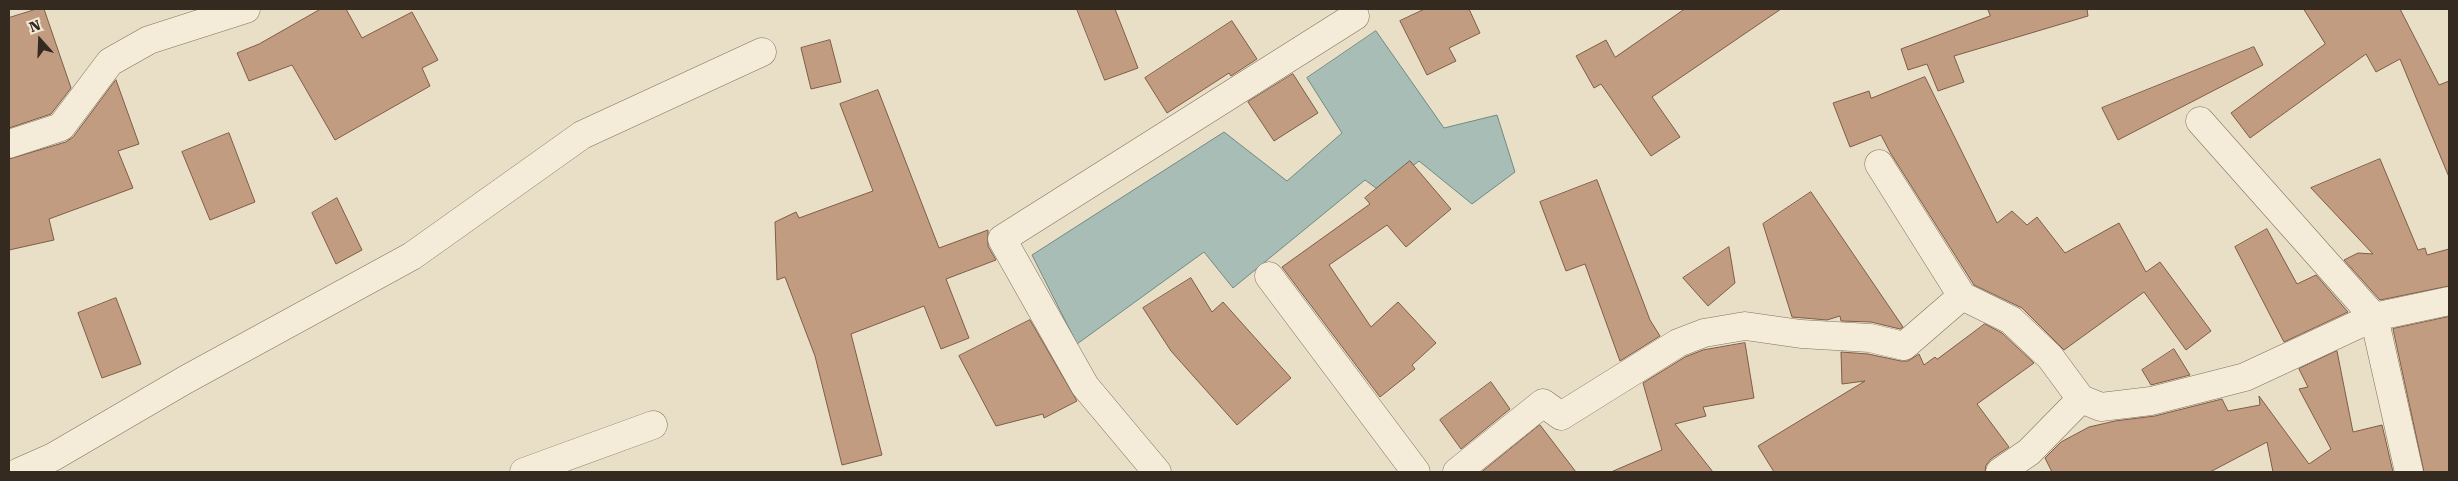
<!DOCTYPE html>
<style>
body{margin:0}
#map{position:relative;width:2458px;height:481px;overflow:hidden;background:#e9dfc6;font-family:"Roboto Serif",serif}
canvas{display:block}
.frame{position:absolute;inset:0;border:10px solid #342a20;pointer-events:none}
.north{position:absolute;left:15px;top:15px;width:50px;height:50px;-webkit-text-stroke:4px #f1e9d5;paint-order:stroke;rotate:340deg;font-size:14px;font-weight:700;line-height:20px;text-align:center;color:#342a20}
.north::after{content:'';display:block;margin:auto;width:18px;height:22px;background:#342a20;clip-path:polygon(50% 0,100% 100%,50% 72%,0 100%)}
</style>
<div id="map">
<canvas width="2458" height="481"></canvas>
<div class="frame"></div>
<div class="north">N</div>
</div>
<script>
const ctx = document.querySelector('canvas').getContext('2d');
ctx.lineJoin = 'round';
function paint(path, color) {
  ctx.fillStyle = color;
  ctx.fill(path, 'evenodd');
}
function stroke(path, color, width, dash) {
  ctx.strokeStyle = color;
  ctx.lineWidth = width;
  ctx.lineCap = dash ? 'butt' : 'round';
  ctx.setLineDash(dash || []);
  ctx.stroke(path);
}
const water = new Path2D(`
 M 1376,31 L 1444,128 L 1497,115 L 1515,172 L 1472,204 L 1419,161 L 1380,191 L 1365,180 L 1233,288 L 1204,252 L 1077,344 L 1032,255 L 1224,132 L 1287,181 L 1342,133 L 1307,78 Z`);
paint(water, '#a7bdb6');
stroke(water, '#6f8a83', 1);
const building = new Path2D(`
 M 37,9 L 44,9 L 71,88 L 51,114 L 9,128 L 9,18 Z
 M 321,9 L 346,9 L 362,38 L 412,12 L 438,60 L 422,68 L 430,86 L 335,140 L 292,65 L 249,81 L 237,53 L 259,44 Z
 M 1077,9 L 1115,9 L 1138,68 L 1105,80 Z
 M 1425,9 L 1469,9 L 1480,33 L 1449,48 L 1456,61 L 1427,75 L 1400,21 Z
 M 1685,9 L 1781,9 L 1652,97 L 1680,137 L 1651,156 L 1601,84 L 1594,88 L 1576,56 L 1606,40 L 1615,57 Z
 M 1988,9 L 2087,9 L 2088,16 L 1954,56 L 1964,82 L 1938,91 L 1927,64 L 1908,70 L 1901,49 L 1990,16 Z
 M 2304,9 L 2400,9 L 2439,85 L 2449,81 L 2449,177 L 2400,59 L 2376,72 L 2366,54 L 2250,138 L 2231,113 L 2325,44 Z
 M 1232,21 L 1257,59 L 1231,76 L 1229,73 L 1167,113 L 1145,78 Z
 M 830,40 L 841,82 L 811,89 L 801,48 Z
 M 2254,47 L 2263,65 L 2118,140 L 2102,108 Z
 M 1293,74 L 1318,113 L 1274,141 L 1248,102 Z
 M 1925,77 L 1997,223 L 2012,211 L 2027,225 L 2037,217 L 2065,253 L 2119,223 L 2146,272 L 2160,262 L 2211,331 L 2186,350 L 2144,292 L 2064,350 L 2022,308 L 1974,285 L 1891,154 L 1881,135 L 1850,147 L 1833,103 L 1869,91 L 1871,98 Z
 M 116,80 L 139,144 L 118,151 L 133,188 L 49,219 L 54,240 L 9,250 L 9,159 L 66,142 L 73,137 Z
 M 878,90 L 939,248 L 988,230 L 988,246 L 996,260 L 946,279 L 969,338 L 941,349 L 924,306 L 851,334 L 882,455 L 842,465 L 815,356 L 785,277 L 777,280 L 775,222 L 796,212 L 799,218 L 873,191 L 840,104 Z
 M 229,133 L 255,202 L 210,220 L 182,152 Z
 M 2380,159 L 2418,250 L 2425,248 L 2427,255 L 2449,249 L 2449,286 L 2380,300 L 2344,260 L 2358,253 L 2373,254 L 2311,188 Z
 M 1410,161 L 1451,209 L 1406,247 L 1387,225 L 1329,265 L 1371,327 L 1398,302 L 1436,343 L 1412,365 L 1415,369 L 1380,397 L 1282,267 L 1370,204 L 1365,198 Z
 M 1597,180 L 1650,320 L 1660,336 L 1620,361 L 1585,264 L 1566,271 L 1540,202 Z
 M 1811,192 L 1903,327 L 1900,329 L 1871,322 L 1841,321 L 1840,316 L 1827,320 L 1792,317 L 1763,224 Z
 M 337,198 L 362,250 L 336,264 L 312,213 Z
 M 2267,229 L 2297,284 L 2316,275 L 2348,312 L 2284,342 L 2235,247 Z
 M 1729,247 L 1735,283 L 1708,306 L 1683,278 Z
 M 1191,278 L 1212,312 L 1223,302 L 1291,378 L 1237,425 L 1171,351 L 1143,308 Z
 M 116,298 L 141,364 L 102,378 L 78,313 Z
 M 2449,317 L 2449,472 L 2424,472 L 2393,329 Z
 M 1030,320 L 1077,401 L 1044,418 L 1043,414 L 996,426 L 959,356 Z
 M 1985,324 L 2002,333 L 2034,363 L 1977,404 L 2009,447 L 1991,459 L 1986,465 L 1985,472 L 1774,472 L 1758,446 L 1865,381 L 1842,384 L 1841,352 L 1868,354 L 1901,361 L 1908,361 L 1919,354 L 1924,365 L 1935,357 L 1937,359 Z
 M 1745,343 L 1754,398 L 1703,407 L 1706,416 L 1675,424 L 1713,472 L 1611,472 L 1662,450 L 1643,383 L 1685,357 L 1703,350 Z
 M 2174,349 L 2190,375 L 2151,385 L 2142,370 Z
 M 2337,351 L 2353,432 L 2382,425 L 2393,472 L 2273,472 L 2267,442 L 2210,472 L 2052,472 L 2045,458 L 2061,442 L 2089,427 L 2115,421 L 2155,416 L 2222,399 L 2228,411 L 2260,405 L 2259,396 L 2309,464 L 2331,449 L 2299,389 L 2308,387 L 2299,369 Z
 M 1491,382 L 1510,409 L 1461,449 L 1440,420 Z
 M 1540,425 L 1576,472 L 1482,472 Z`);
paint(building, '#c29c80');
stroke(building, '#7e5d47', 1);
const street = new Path2D(`
 M 9,144 L 61,127 L 110,62 L 149,40 L 246,9
 M 1879,164 L 1962,296 L 2011,320 L 2050,357 L 2081,399
 M 1269,276 L 1416,472
 M 19,472 L 53,457 L 185,380 L 412,256 L 582,135 L 762,52
 M 524,472 L 653,425
 M 1157,472 L 1085,386 L 1002,239 L 1355,16
 M 1457,472 L 1543,403 L 1561,416 L 1678,343 L 1704,333 L 1745,326 L 1801,334 L 1870,338 L 1904,346 L 1962,296
 M 2000,472 L 2029,452 L 2081,399 L 2101,407 L 2151,401 L 2245,377 L 2374,317 L 2200,121
 M 2409,472 L 2374,317 L 2449,301`);
stroke(street, '#82715e', 29);
stroke(street, '#f4ecd8', 28);
</script>
